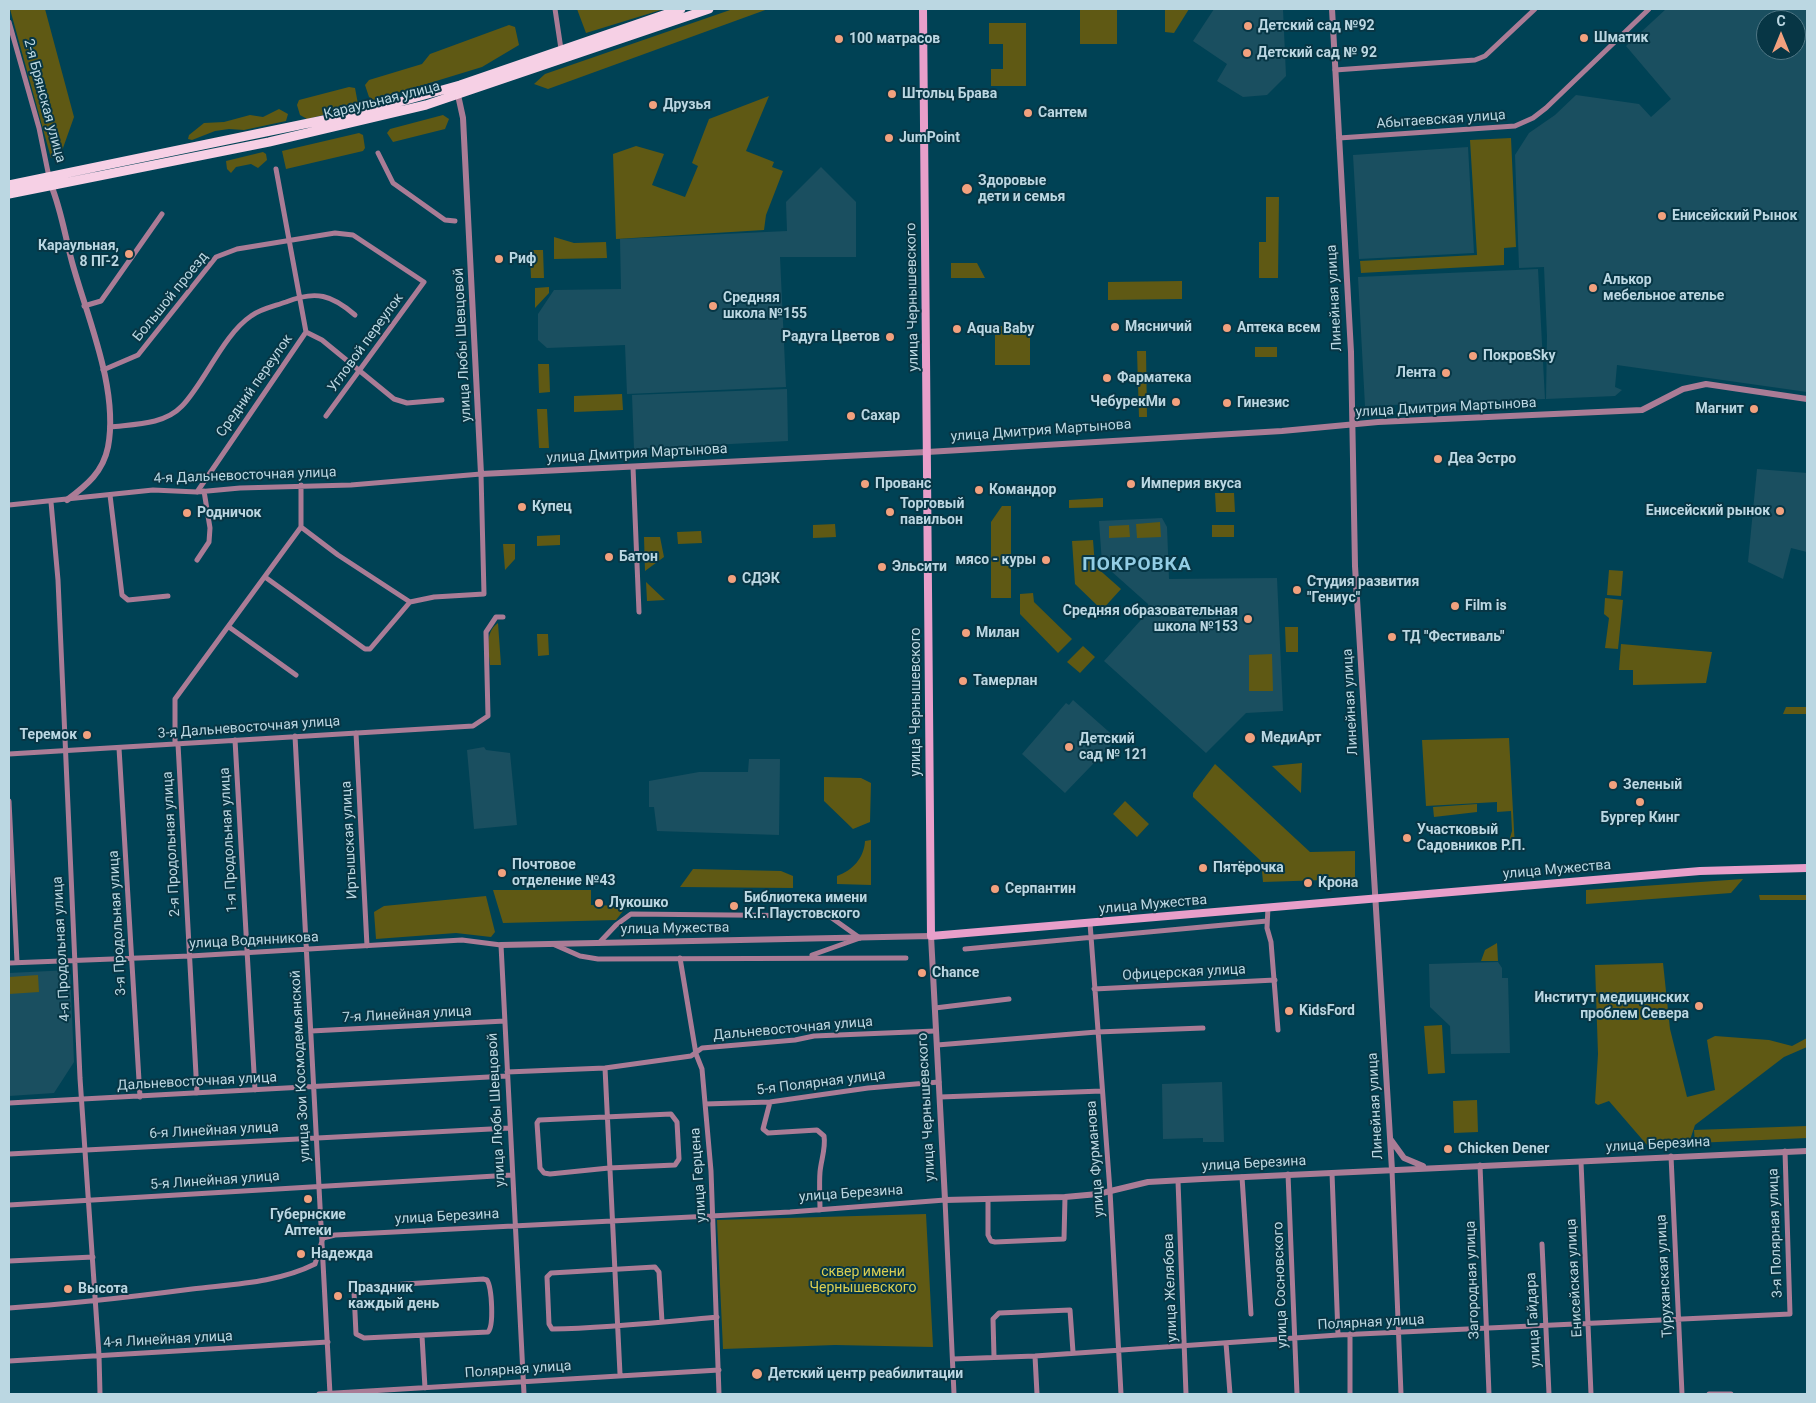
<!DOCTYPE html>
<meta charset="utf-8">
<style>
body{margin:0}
#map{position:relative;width:1816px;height:1403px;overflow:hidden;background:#004255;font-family:Roboto,sans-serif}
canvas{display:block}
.frame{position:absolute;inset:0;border:10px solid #bbd7e2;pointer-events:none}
.north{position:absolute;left:1756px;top:10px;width:50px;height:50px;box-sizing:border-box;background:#073645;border:1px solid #4f7684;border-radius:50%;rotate:0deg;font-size:14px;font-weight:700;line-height:20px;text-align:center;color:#bbd7e2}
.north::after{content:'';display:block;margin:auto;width:18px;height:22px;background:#f2a17e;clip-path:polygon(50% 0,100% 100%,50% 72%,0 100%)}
</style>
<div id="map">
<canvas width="1816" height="1403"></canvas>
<div class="frame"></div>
<div class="north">С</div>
</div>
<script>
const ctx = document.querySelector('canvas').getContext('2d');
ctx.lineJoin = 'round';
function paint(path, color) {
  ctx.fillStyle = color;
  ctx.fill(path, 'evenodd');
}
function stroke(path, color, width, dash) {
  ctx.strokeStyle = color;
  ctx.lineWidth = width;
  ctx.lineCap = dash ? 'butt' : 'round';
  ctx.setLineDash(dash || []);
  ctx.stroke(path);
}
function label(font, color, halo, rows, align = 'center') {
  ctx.font = font + ' Roboto,sans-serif';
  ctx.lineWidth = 4;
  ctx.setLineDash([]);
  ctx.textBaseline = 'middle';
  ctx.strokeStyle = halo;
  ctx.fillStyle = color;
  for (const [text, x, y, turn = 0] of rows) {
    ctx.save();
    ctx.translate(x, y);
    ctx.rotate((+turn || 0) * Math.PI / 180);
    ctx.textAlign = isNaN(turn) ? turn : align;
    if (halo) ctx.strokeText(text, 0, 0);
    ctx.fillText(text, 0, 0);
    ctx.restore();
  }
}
paint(new Path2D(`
 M 1214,9 L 1283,9 L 1286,76 L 1267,95 L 1243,97 L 1217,81 L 1227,64 L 1193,41 Z
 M 1666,9 L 1807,9 L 1807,392 L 1617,365 L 1615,387 L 1622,390 L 1615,396 L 1546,399 L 1547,336 L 1544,267 L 1519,268 L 1515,155 L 1529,133 L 1555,115 L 1576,95 L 1639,104 L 1651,117 L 1671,99 L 1626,46 ZM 1766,20 L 1796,20 L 1796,50 L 1766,50 Z
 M 1468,147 L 1474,253 L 1359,259 L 1353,155 Z
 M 821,167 L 856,202 L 856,257 L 780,257 L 786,387 L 627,394 L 625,345 L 547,348 L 538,340 L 538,314 L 554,290 L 621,289 L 620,239 L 787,231 L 786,202 Z
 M 1538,269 L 1545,399 L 1365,406 L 1358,277 Z
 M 787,389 L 788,441 L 634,449 L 632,395 Z
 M 1757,469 L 1807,473 L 1807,552 L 1791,548 L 1783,579 L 1748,562 Z
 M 1162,518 L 1167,527 L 1169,579 L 1277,578 L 1283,711 L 1246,713 L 1206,753 L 1104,661 L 1149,611 L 1148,604 L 1102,563 L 1099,521 Z
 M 1073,700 L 1117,739 L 1065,793 L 1022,754 L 1066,703 L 1069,705 Z
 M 484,747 L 486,750 L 510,753 L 517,825 L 474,829 L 467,750 Z
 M 749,759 L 780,759 L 779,835 L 657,831 L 654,807 L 649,807 L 649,781 L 699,772 L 748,772 Z
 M 1498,962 L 1502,968 L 1502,978 L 1508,978 L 1510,1053 L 1451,1054 L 1450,1026 L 1430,1007 L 1429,964 Z
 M 70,970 L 74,1062 L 54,1093 L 9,1096 L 9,973 Z
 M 1222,1082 L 1224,1142 L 1203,1142 L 1203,1138 L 1163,1139 L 1162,1084 Z`), '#1a4f60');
paint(new Path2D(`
 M 10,9 L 45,9 L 74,117 L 63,148 L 57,156 L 51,158 Z
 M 577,9 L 664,9 L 586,33 Z
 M 733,9 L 768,9 L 548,89 L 534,84 L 545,74 Z
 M 1080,9 L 1117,9 L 1117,44 L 1080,44 Z
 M 1165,9 L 1189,9 L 1174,33 L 1165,32 Z
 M 989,23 L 1026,23 L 1026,86 L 991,86 L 991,69 L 1003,69 L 1003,44 L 989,44 Z
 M 509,25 L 515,27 L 519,45 L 482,67 L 374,100 L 369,97 L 365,85 L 369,80 L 422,64 L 430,54 Z
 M 349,87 L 355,88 L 358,104 L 355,107 L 307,119 L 300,115 L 297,105 L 299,100 Z
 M 769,96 L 746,151 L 774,162 L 772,167 L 783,171 L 766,215 L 764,230 L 616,239 L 613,154 L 636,146 L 664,154 L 652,185 L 685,197 L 698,166 L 692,163 L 709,119 Z
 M 279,109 L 288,114 L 286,121 L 244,130 L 229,129 L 215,131 L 192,140 L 188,139 L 189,135 L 204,123 L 224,122 L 250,115 L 263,117 Z
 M 443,115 L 449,119 L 445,129 L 393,142 L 387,133 L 390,129 Z
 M 359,133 L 363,135 L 365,148 L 363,151 L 286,169 L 282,151 Z
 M 1511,138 L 1516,247 L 1504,248 L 1504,265 L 1361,273 L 1360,261 L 1477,255 L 1470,140 Z
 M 263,152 L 266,154 L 267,160 L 258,168 L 251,164 L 236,167 L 231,173 L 227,169 L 226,161 Z
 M 1266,197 L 1279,197 L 1278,278 L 1259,278 L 1259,242 L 1266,242 Z
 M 554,237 L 574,243 L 606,242 L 607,258 L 554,259 Z
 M 530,250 L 543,250 L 544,278 L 531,278 Z
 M 951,263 L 977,263 L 985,278 L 951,278 Z
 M 1182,281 L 1182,299 L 1108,300 L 1108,282 Z
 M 549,287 L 549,293 L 535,308 L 535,288 Z
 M 995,326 L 1030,326 L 1030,365 L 995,365 Z
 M 1255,347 L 1277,347 L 1277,357 L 1255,357 Z
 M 1137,351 L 1146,351 L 1147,417 L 1139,417 Z
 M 538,364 L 549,364 L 550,392 L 539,393 Z
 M 622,394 L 623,410 L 574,412 L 574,396 Z
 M 537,409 L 547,409 L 549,448 L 539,448 Z
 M 1215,493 L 1234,493 L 1235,512 L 1216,512 Z
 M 1103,498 L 1103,507 L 1069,508 L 1069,500 Z
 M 1002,506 L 1011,506 L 1011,598 L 991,598 L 991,522 Z
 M 1160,522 L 1161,537 L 1137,538 L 1136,524 Z
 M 835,524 L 836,537 L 813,538 L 813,525 Z
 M 1129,525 L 1130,537 L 1109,538 L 1109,526 Z
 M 1212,525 L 1234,525 L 1234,537 L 1212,537 Z
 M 701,531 L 702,543 L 678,544 L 677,532 Z
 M 560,535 L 560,545 L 537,546 L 537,536 Z
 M 644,537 L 660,537 L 664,557 L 645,571 Z
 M 1093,540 L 1095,566 L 1121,589 L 1102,610 L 1075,584 L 1072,541 Z
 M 503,544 L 515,544 L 515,559 L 505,570 Z
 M 1609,570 L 1623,571 L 1621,596 L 1607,595 Z
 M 646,582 L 665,600 L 647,601 Z
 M 1033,593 L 1034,602 L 1072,639 L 1058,653 L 1020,614 L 1020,594 Z
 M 1605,598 L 1623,600 L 1618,649 L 1605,648 L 1609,618 L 1604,614 Z
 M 498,623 L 501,665 L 490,665 C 489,650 484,633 498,623 Z
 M 1285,627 L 1298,627 L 1298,652 L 1286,652 Z
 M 537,634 L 548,634 L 549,655 L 538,656 Z
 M 1621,644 L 1712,652 L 1706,683 L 1633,685 L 1633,670 L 1619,670 Z
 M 1083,646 L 1095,657 L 1080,673 L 1067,662 Z
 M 1272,654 L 1273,691 L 1249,691 L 1249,655 Z
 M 1786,707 L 1807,707 L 1807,714 L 1783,714 Z
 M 1509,738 L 1515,848 L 1507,848 L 1512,831 L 1511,811 L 1497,812 L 1497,802 L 1426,806 L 1422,740 Z
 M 1302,763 L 1301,793 L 1272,766 Z
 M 1215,764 L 1310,852 L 1355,851 L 1355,879 L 1263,882 L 1261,861 L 1193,797 L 1193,793 Z
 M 824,777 L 861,778 L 871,783 L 870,822 L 853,829 L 824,801 Z
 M 1125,801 L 1149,824 L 1137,837 L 1113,814 Z
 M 1477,804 L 1477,812 L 1434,817 L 1433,807 Z
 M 871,840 L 871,885 L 837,884 L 837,876 C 853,870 864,858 865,841 Z
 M 693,869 L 781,871 L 793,876 L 793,888 L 680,887 Z
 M 1743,879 L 1731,893 L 1586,904 L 1586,890 Z
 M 493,890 L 591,890 L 591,905 L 627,906 L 616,920 L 503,923 Z
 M 1759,895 L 1807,895 L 1807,900 L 1760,900 Z
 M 486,896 L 495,932 L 491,937 L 456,933 L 376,939 L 374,912 L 384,906 Z
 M 1497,943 L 1498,961 L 1481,961 L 1485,950 Z
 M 1663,963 L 1670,1029 L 1687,1097 L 1715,1090 L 1707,1040 L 1715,1036 L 1769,1040 L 1792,1046 L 1807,1038 L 1807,1047 L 1784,1057 L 1695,1125 L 1689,1143 L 1647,1145 L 1609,1101 L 1598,1105 L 1595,1103 L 1598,1054 L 1595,965 Z
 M 38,975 L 39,992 L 9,994 L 9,977 Z
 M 1442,1025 L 1445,1073 L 1428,1074 L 1424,1026 Z
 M 1477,1100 L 1478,1132 L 1454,1133 L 1453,1101 Z
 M 1807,1126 L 1807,1138 L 1695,1143 L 1694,1130 Z
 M 926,1214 L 933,1347 L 835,1345 L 723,1349 L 717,1220 Z`), '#5f5914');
stroke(new Path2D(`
 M 555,9 L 561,49
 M 9,22 L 39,128 L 49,177
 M 1335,70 L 1475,60 L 1485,56 L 1535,9
 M 1339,138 L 1515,126 L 1533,118 L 1546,108 L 1649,9
 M 378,153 L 393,183 L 445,220 L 455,221
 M 84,306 L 101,301 L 162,214
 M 306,332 L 322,340 L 394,399 L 407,403 L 442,400
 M 103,370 L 138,355 L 216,257 L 237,249 L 335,233 L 353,235 L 424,282 L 326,416
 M 110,427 C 134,424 164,425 182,406 C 205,382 223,335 251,316 C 260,309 275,306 286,302 C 316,290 332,295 355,315
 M 633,467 L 639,612
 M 197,492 L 306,332 L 276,169
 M 110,495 L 122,595 L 128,600 L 168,596
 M 51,502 L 58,580 L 80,1078 L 99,1355 L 100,1394
 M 9,505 L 153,490 L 197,492 L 240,488 L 351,485 L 481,474 L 484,594 L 434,597 L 410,602 L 338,555 L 301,527
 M 197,560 L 209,542 L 210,528 L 204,491
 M 265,577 L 365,649 L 370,649 L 410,602
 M 229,627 L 296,675
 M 356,733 L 367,946
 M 295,736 L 330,1394
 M 235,740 L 255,1090
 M 175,744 L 175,699 L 301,527 L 301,485
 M 178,744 L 197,1093
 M 119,748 L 140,1097
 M 9,754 L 473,726 L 488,716 L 486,632 L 496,617 L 503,617
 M 9,801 L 17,962
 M 1268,907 L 1267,928 L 1271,942 L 1278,1030
 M 1090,923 L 1110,1191 L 1121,1394
 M 599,943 L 616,925 L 631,914 L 829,916 L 860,938
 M 555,945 L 580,956 L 598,959 L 906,958
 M 965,949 L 1267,921
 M 812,955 L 860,938
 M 680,958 L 696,1054 L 702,1069 L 711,1171 L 719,1394
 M 9,963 L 190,956 L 462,940 L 501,945 L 524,1394
 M 1094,989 L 1275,980
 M 935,1008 L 1009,999
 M 311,1031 L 505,1021
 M 937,1045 L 1097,1032 L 1203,1028
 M 605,1068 L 620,1374
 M 507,1072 L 605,1068 L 691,1056 L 702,1048 L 795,1040 L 814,1036 L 935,1031
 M 940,1097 L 1102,1091
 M 770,1102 L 763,1129 L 768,1133 L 817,1130 L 824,1136 C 826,1148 821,1160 820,1172 C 819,1184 820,1197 820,1210
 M 9,1103 L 507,1076
 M 705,1104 L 770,1102 L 868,1088 L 939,1082
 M 671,1114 L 677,1122 L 679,1159 L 675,1165 L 609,1168 L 550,1174 L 544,1173 L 540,1168 L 537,1123 L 539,1120 Z
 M 9,1154 L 510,1128
 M 1671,1156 L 1682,1394
 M 1581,1162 L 1591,1394
 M 1480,1165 L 1489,1394
 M 1392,1170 L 1401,1394
 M 1332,1173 L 1338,1335
 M 1288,1174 L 1297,1394
 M 1242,1177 L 1251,1314
 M 1178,1181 L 1186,1394
 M 988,1199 L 988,1235 L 991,1241 L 995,1242 L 1064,1239 L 1065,1197
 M 9,1205 L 512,1175
 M 1542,1244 L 1549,1394
 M 9,1261 L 93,1257
 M 483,1279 L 487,1280 C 492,1288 494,1326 488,1332 L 364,1338 L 356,1334 L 354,1292 L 358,1287 Z
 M 9,1308 C 70,1304 131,1297 192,1289 C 233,1284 277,1283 315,1264 L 323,1238 L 335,1235 L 790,1212 L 945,1200 L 954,1394
 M 662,1322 L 659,1272 L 655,1267 L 551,1273 L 547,1277 L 549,1324 L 552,1329 C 607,1328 663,1322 717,1317
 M 1350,1334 L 1350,1394
 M 422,1336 L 425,1388
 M 1226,1343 L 1230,1394
 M 1035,1356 L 1037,1394
 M 994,1357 L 993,1319 L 999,1313 L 1070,1310 L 1073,1352
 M 953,1359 L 1035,1356 L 1338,1335 L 1790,1314 L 1785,1151
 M 9,1361 L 328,1342
 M 319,1394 L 719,1370
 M 1709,1394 L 1731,1394`), '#aa7c96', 5);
stroke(new Path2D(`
 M 1332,9 L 1351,352 L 1355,566 L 1392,1170
 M 458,95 L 463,118 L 481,474 L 927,452 L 1282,431 L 1378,422 L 1642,410 L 1683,389 L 1706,384 L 1807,399
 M 51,185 C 61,209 65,236 72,262 C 87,317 119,389 108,447 C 103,472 87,485 67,500
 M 501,945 L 931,936 L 945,1200 L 1065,1197 L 1098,1194 L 1148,1182 L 1202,1179 L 1807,1151
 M 1391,1140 L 1404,1158 L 1423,1166`), '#aa7c96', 6);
stroke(new Path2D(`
 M 923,9 L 931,936 L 1700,871 L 1807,868`), '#e89fca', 8);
stroke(new Path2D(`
 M 9,185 L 367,111 L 460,85 L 681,9
 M 9,194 L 269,142 L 426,105 L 709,9`), '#f6d0e5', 9);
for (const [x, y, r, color] of [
 [1248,26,5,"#f2a17e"],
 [1584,38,5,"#f2a17e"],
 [839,39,5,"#f2a17e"],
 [1247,53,5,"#f2a17e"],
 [892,94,5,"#f2a17e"],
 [653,105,5,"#f2a17e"],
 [1028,113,5,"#f2a17e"],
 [889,138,5,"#f2a17e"],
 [967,189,6,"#f2a17e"],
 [1662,216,5,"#f2a17e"],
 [129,254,5,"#f2a17e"],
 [499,259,5,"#f2a17e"],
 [1593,288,5,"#f2a17e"],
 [713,306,5,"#f2a17e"],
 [1115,327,5,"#f2a17e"],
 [1227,328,5,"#f2a17e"],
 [957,329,5,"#f2a17e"],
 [890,337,5,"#f2a17e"],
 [1473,356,5,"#f2a17e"],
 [1446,373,5,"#f2a17e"],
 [1107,378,5,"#f2a17e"],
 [1176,402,5,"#f2a17e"],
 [1227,403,5,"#f2a17e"],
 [1754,409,5,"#f2a17e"],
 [851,416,5,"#f2a17e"],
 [1438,459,5,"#f2a17e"],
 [865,484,5,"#f2a17e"],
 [1131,484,5,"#f2a17e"],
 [979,490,5,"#f2a17e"],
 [522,507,5,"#f2a17e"],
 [1780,511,5,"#f2a17e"],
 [890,512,5,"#f2a17e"],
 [187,513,5,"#f2a17e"],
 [609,557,5,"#f2a17e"],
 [1046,560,5,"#f2a17e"],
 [882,567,5,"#f2a17e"],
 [732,579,5,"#f2a17e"],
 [1297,590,5,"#f2a17e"],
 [1455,606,5,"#f2a17e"],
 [1248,619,5,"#f2a17e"],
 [966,633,5,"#f2a17e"],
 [1392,637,5,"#f2a17e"],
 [963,681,5,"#f2a17e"],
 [87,735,5,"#f2a17e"],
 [1250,738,6,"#f2a17e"],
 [1069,747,5,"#f2a17e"],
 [1613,785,5,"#f2a17e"],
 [1640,802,5,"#f2a17e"],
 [1407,838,5,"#f2a17e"],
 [1203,868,5,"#f2a17e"],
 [502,873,5,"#f2a17e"],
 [1308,883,5,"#f2a17e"],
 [995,889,5,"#f2a17e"],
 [599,903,5,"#f2a17e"],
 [734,906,5,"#f2a17e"],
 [922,973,5,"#f2a17e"],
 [1699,1006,5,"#f2a17e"],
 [1289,1011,5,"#f2a17e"],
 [1448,1149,5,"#f2a17e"],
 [308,1199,5,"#f2a17e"],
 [301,1254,5,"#f2a17e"],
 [68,1289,5,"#f2a17e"],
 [338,1296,5,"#f2a17e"],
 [757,1374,6,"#f2a17e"]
]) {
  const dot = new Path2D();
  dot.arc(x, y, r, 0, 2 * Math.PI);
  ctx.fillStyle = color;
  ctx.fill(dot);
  stroke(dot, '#073645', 2);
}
label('bold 14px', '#bbd7e2', '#073645', [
 ["Детский сад №92",1258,26],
 ["Шматик",1594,38],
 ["100 матрасов",849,39],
 ["Детский сад № 92",1257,53],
 ["Штольц Брава",902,94],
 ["Друзья",663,105],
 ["Сантем",1038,113],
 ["JumPoint",899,138],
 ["Здоровые",978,181],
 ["дети и семья",978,197],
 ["Енисейский Рынок",1672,216],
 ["Караульная,",119,246,"right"],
 ["8 ПГ-2",119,262,"right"],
 ["Риф",509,259],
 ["Алькор",1603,280],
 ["мебельное ателье",1603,296],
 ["Средняя",723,298],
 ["школа №155",723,314],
 ["Мясничий",1125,327],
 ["Аптека всем",1237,328],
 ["Aqua Baby",967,329],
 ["Радуга Цветов",880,337,"right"],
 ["ПокровSky",1483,356],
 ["Лента",1436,373,"right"],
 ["Фарматека",1117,378],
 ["ЧебурекМи",1166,402,"right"],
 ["Гинезис",1237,403],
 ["Магнит",1744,409,"right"],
 ["Сахар",861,416],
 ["Деа Эстро",1448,459],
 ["Прованс",875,484],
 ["Империя вкуса",1141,484],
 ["Командор",989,490],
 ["Торговый",900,504],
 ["павильон",900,520],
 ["Купец",532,507],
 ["Енисейский рынок",1770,511,"right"],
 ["Родничок",197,513],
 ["Батон",619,557],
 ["мясо - куры",1036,560,"right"],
 ["Эльсити",892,567],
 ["СДЭК",742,579],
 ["Студия развития",1307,582],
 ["\"Гениус\"",1307,598],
 ["Film is",1465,606],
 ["Средняя образовательная",1238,611,"right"],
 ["школа №153",1238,627,"right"],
 ["Милан",976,633],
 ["ТД \"Фестиваль\"",1402,637],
 ["Тамерлан",973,681],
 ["Теремок",77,735,"right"],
 ["МедиАрт",1261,738],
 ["Детский",1079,739],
 ["сад № 121",1079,755],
 ["Зеленый",1623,785],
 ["Бургер Кинг",1640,818,"center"],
 ["Участковый",1417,830],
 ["Садовников Р.П.",1417,846],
 ["Почтовое",512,865],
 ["отделение №43",512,881],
 ["Пятёрочка",1213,868],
 ["Крона",1318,883],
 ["Серпантин",1005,889],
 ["Библиотека имени",744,898],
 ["К.Г. Паустовского",744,914],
 ["Лукошко",609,903],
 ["Chance",932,973],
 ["Институт медицинских",1689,998,"right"],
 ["проблем Севера",1689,1014,"right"],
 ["KidsFord",1299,1011],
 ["Chicken Dener",1458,1149],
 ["Губернские",308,1215,"center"],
 ["Аптеки",308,1231,"center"],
 ["Надежда",311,1254],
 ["Праздник",348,1288],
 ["каждый день",348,1304],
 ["Высота",78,1289],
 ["Детский центр реабилитации",768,1374]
], 'left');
label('14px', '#bbd7e2', '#073645', [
 ["2-я Брянская улица",44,101,75],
 ["Караульная улица",382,101,-14],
 ["Абытаевская улица",1441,120,-4],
 ["Большой проезд",171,297,-51],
 ["улица Чернышевского",913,297,-91],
 ["Линейная улица",1335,298,-93],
 ["Угловой переулок",366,343,-54],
 ["улица Любы Шевцовой",463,345,-93],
 ["Средний переулок",255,386,-55],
 ["улица Дмитрия Мартынова",1446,408,-3],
 ["улица Дмитрия Мартынова",1041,431,-4],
 ["улица Дмитрия Мартынова",637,454,-3],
 ["4-я Дальневосточная улица",245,476,-2],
 ["улица Чернышевского",916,702,-90],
 ["Линейная улица",1351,702,-93],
 ["3-я Дальневосточная улица",249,728,-4],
 ["1-я Продольная улица",229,840,-93],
 ["Иртышская улица",350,840,-93],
 ["2-я Продольная улица",172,844,-93],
 ["улица Мужества",1557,870,-5],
 ["улица Мужества",1153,905,-5],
 ["3-я Продольная улица",118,923,-93],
 ["улица Мужества",675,929,-1],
 ["улица Водянникова",254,941,-3],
 ["4-я Продольная улица",62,949,-93],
 ["Офицерская улица",1184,973,-3],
 ["7-я Линейная улица",407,1015,-3],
 ["Дальневосточная улица",793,1029,-5],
 ["улица Зои Космодемьянской",301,1066,-93],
 ["Дальневосточная улица",197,1082,-3],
 ["5-я Полярная улица",821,1083,-7],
 ["Линейная улица",1376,1106,-93],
 ["улица Чернышевского",927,1107,-93],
 ["улица Любы Шевцовой",497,1110,-93],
 ["6-я Линейная улица",214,1131,-3],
 ["улица Березина",1658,1145,-3],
 ["улица Фурманова",1096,1159,-94],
 ["улица Березина",1254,1164,-3],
 ["улица Герцена",699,1175,-94],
 ["5-я Линейная улица",215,1181,-4],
 ["улица Березина",851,1194,-4],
 ["улица Березина",447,1217,-3],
 ["3-я Полярная улица",1776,1233,-92],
 ["Туруханская улица",1665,1276,-93],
 ["Енисейская улица",1575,1278,-93],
 ["Загородная улица",1473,1280,-92],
 ["улица Сосновского",1281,1285,-92],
 ["улица Желябова",1171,1288,-92],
 ["улица Гайдара",1534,1320,-93],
 ["Полярная улица",1371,1323,-3],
 ["4-я Линейная улица",168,1340,-3],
 ["Полярная улица",518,1370,-4]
]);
label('14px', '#dace51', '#073645', [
 ["сквер имени",863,1272],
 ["Чернышевского",863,1288]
]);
ctx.letterSpacing = '1px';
label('bold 19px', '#93cde4', '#073645', [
 ["ПОКРОВКА",1137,565]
]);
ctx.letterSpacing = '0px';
</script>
